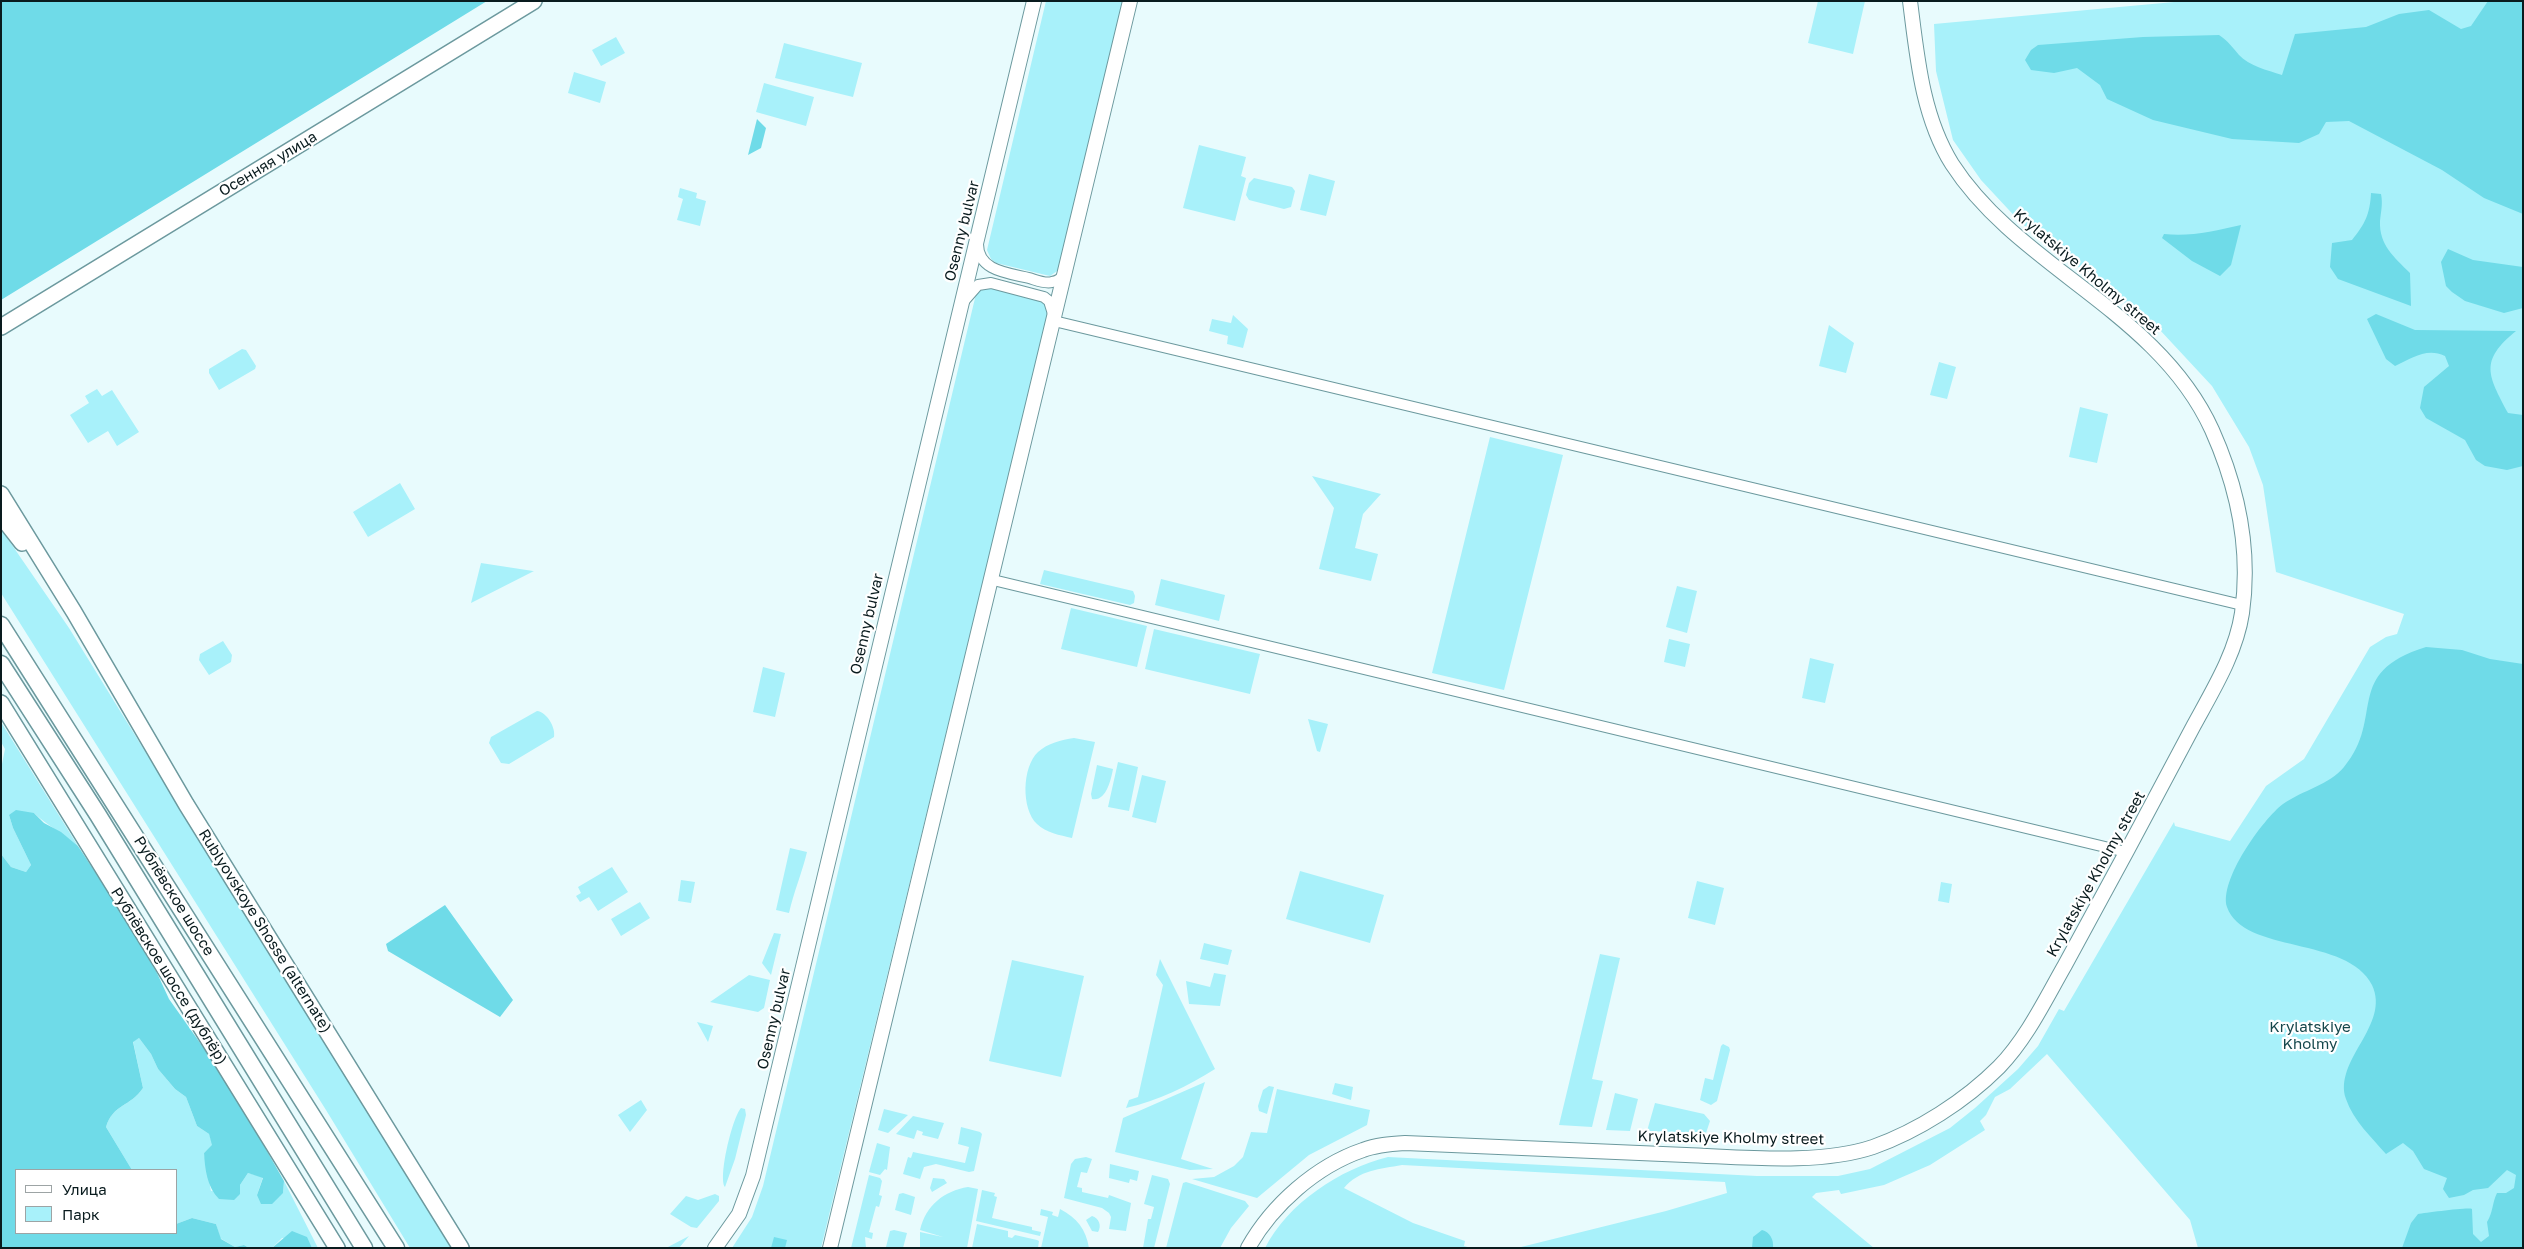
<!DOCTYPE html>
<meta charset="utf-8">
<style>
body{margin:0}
#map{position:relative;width:2524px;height:1249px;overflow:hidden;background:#e8fbfd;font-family:"Golos Text",sans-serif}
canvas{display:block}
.frame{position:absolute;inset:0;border:2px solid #091b1e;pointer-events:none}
.legend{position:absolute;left:15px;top:1169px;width:162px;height:65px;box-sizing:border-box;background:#fff;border:1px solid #9da4a5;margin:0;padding:6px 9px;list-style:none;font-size:15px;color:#091b1e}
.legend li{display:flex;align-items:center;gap:10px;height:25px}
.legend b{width:25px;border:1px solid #9da4a5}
</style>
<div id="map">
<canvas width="2524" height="1249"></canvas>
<div class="frame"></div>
<ul class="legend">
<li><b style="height:6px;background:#fff"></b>Улица</li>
<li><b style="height:14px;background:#a8f1fa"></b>Парк</li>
</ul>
</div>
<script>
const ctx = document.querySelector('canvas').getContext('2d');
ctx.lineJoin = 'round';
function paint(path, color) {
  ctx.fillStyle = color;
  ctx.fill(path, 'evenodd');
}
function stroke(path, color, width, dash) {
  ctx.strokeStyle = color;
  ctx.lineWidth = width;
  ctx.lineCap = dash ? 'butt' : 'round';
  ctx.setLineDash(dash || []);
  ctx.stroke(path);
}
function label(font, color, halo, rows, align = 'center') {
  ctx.font = font + ' "Golos Text",sans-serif';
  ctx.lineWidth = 4.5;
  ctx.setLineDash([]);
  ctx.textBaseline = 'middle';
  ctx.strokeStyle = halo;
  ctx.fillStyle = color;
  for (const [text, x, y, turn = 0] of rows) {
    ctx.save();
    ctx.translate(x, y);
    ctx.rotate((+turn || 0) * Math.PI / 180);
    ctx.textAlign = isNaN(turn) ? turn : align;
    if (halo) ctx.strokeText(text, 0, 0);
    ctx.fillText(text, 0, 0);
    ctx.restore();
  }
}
paint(new Path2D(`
 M 1046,1 L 1123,1 L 1060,269 L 1050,276 L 996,263 L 991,259 L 987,250 Z
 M 1818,1 L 1865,1 L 1853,54 L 1808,43 Z
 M 2185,1 L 2523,1 L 2523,1248 L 2198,1248 L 2190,1220 L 2047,1054 L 2010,1089 L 1995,1097 L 1986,1115 L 1980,1121 L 1985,1130 L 1930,1165 L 1884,1185 L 1841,1194 L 1839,1190 L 1816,1193 L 1812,1197 L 1874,1248 L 1517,1248 L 1666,1211 L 1727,1193 L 1725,1182 L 1402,1165 C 1380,1169 1359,1170 1344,1188 L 1413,1223 L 1465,1241 L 1464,1246 L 1471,1248 L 1265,1248 C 1288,1203 1340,1169 1388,1157 L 1757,1176 L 1838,1176 L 1870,1169 L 1950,1128 L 1975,1108 L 2018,1069 L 2038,1046 L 2059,1009 L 2064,1011 L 2174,822 L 2175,826 L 2230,841 L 2266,786 L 2304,759 L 2370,647 L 2386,637 L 2397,634 L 2404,614 L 2276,572 L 2263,485 L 2249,447 L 2212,386 L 2159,329 L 2021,223 L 1981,180 L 1953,140 L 1936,71 L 1934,24 Z
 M 616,37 L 625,53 L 601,66 L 592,50 Z
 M 784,43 L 862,63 L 853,97 L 775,78 Z
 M 574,72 L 606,82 L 600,103 L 568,93 Z
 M 764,83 L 814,97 L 806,126 L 756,112 Z
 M 1199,145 L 1246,157 L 1241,176 L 1246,178 L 1235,221 L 1183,208 Z
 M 1309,174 L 1335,181 L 1326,216 L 1300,210 Z
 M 1254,178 L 1292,187 L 1295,191 L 1291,207 L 1284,209 L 1249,200 L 1246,195 L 1249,183 Z
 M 680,188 L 697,193 L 696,198 L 706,201 L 700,226 L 677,220 L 683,199 L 678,197 Z
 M 986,287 L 1041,299 L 1049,309 L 821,1248 L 732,1248 L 752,1217 L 763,1186 L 976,294 L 981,289 Z
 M 1233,315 L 1248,329 L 1243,348 L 1227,344 L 1228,336 L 1209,331 L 1212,319 L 1231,323 Z
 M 1829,325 L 1854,343 L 1846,373 L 1819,366 Z
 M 242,349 L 246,350 L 256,366 L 255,369 L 219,390 L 209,373 L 209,369 Z
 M 1939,362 L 1956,367 L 1947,399 L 1930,395 Z
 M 97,389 L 102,396 L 112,390 L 139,432 L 117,446 L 108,431 L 88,443 L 70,415 L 89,403 L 85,396 Z
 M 2080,407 L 2108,414 L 2097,463 L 2069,457 Z
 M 1490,437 L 1563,455 L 1504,690 L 1432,673 Z
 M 1312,476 L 1381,494 L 1363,514 L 1355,548 L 1378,554 L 1371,581 L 1319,569 L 1334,508 Z
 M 400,483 L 415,509 L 368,537 L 353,512 Z
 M 1,529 L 69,628 L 451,1248 L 410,1248 L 326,1110 L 1,593 Z
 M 481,563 L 533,571 L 534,571 L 471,603 Z
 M 1044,570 L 1133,591 L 1135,596 L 1134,603 L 1130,605 L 1040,584 Z
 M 1161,579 L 1225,595 L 1219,621 L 1155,605 Z
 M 1677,586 L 1697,591 L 1687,633 L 1666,627 Z
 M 1071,608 L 1147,626 L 1137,667 L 1061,649 Z
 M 1154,629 L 1260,654 L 1250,694 L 1145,669 Z
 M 1669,639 L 1690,644 L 1685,667 L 1664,662 Z
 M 223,641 L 232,655 L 231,662 L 209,675 L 199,660 L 200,654 Z
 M 1810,658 L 1834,664 L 1825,703 L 1802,698 Z
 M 763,667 L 785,673 L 775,717 L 753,712 Z
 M 537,711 C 547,712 556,728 554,737 L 509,764 L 501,763 L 489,743 L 491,737 Z
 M 1308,719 L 1328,724 L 1320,752 L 1317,751 Z
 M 1,722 L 78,846 C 64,834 48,826 34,813 L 9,815 L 13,828 L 31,865 L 26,872 L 11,867 L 1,854 L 1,769 L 5,749 L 1,742 Z
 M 1074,738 L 1095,742 L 1072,838 C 1060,835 1046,833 1037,824 C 1021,809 1022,767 1038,752 C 1048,743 1061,740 1074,738 Z
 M 1118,762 L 1138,767 L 1129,811 L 1108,807 Z
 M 1097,765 L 1113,769 C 1111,780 1106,802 1092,799 L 1091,794 Z
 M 1142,775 L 1166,781 L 1156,823 L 1132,817 Z
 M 790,848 L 807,852 C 802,873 794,891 789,913 L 776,910 Z
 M 612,867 L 628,892 L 598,911 L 589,897 L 580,902 L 576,896 L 581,893 L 578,887 Z
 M 1300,871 L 1384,895 L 1370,943 L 1286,919 Z
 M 681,880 L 695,882 L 691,903 L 678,901 Z
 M 1697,881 L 1724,888 L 1715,925 L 1688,918 Z
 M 1941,882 L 1952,884 L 1949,903 L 1938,901 Z
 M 640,902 L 650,918 L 621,936 L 611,919 Z
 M 774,933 L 781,934 L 771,975 L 762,963 Z
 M 1204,943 L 1232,950 L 1228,965 L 1200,959 Z
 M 1600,954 L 1620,958 L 1592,1079 L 1603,1081 L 1592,1127 L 1559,1125 Z
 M 1160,959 L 1215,1069 C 1188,1086 1158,1101 1126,1108 L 1129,1100 L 1138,1097 L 1163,985 L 1156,975 Z
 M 1012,960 L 1084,976 L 1061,1077 L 989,1061 Z
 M 1214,973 L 1226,975 L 1220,1006 L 1189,1004 L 1186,981 L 1210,987 Z
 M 749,975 L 770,980 L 764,1008 L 758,1012 L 710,1002 Z
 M 697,1022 L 713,1026 L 708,1042 Z
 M 139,1038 L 151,1054 L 158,1069 L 175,1089 L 186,1097 L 197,1126 L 209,1134 L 213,1145 L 204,1153 L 211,1191 L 240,1185 L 248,1173 L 263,1177 L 257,1195 L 283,1193 L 284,1181 L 318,1248 L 312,1248 L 306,1237 L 282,1238 L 272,1248 L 249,1248 L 244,1245 L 235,1247 L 220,1238 L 216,1224 L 192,1218 L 176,1224 L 176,1170 L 132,1170 L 106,1127 C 113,1104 130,1107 143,1088 L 133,1041 Z
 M 1723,1044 L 1729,1047 L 1730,1050 L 1717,1101 L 1711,1105 L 1700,1100 L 1705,1078 L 1713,1080 L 1721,1046 Z
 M 1205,1082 L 1181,1159 L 1213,1169 L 1190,1170 L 1115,1152 L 1123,1118 Z
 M 1335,1083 L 1353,1087 L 1351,1100 L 1332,1094 Z
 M 1269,1086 L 1274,1087 L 1267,1114 L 1259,1111 L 1258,1106 L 1263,1090 Z
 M 1277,1089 L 1370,1110 L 1367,1125 L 1309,1155 L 1257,1198 L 1192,1179 L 1214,1177 L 1234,1166 L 1243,1157 L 1251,1132 L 1267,1133 Z
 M 1615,1093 L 1638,1099 L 1630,1131 L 1606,1130 Z
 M 641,1100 L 647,1110 L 630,1132 L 618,1115 Z
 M 1655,1103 L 1704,1114 L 1710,1121 L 1706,1133 L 1647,1131 Z
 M 741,1108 L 745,1109 L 746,1115 L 735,1159 L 725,1187 C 718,1178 732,1118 741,1108 Z
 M 884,1109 L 908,1115 L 888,1133 L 878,1130 Z
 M 913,1116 L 944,1123 L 938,1139 L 922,1135 L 923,1132 L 917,1130 L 914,1139 L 896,1134 Z
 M 961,1127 L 980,1132 L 982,1134 L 974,1171 L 969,1172 L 936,1164 L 924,1167 L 920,1179 L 903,1174 L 908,1157 L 911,1158 L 913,1152 L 965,1163 L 969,1147 L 958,1144 Z
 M 877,1143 L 890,1147 L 887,1170 L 885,1169 L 880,1175 L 869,1172 Z
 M 1086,1157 L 1092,1159 L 1087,1173 L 1081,1172 L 1077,1187 L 1082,1188 L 1082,1192 L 1108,1198 L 1109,1195 L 1131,1203 L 1126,1231 L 1109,1229 L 1111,1217 L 1109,1213 L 1102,1208 L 1064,1198 L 1071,1164 L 1075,1159 Z
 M 1110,1164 L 1139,1171 L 1137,1181 L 1130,1179 L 1129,1183 L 1109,1178 Z
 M 869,1175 L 880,1178 L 882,1181 L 879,1195 L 882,1196 L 879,1207 L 876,1206 L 869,1232 L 873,1233 L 872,1239 L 865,1237 L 866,1248 L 851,1248 Z
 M 1152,1175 L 1168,1179 L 1170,1184 L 1154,1248 L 1143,1248 L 1148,1219 L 1151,1219 L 1154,1207 L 1144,1204 Z
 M 933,1178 L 944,1179 L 947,1183 L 932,1192 L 930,1188 Z
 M 1186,1182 L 1245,1201 L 1249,1206 L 1231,1228 L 1220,1248 L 1166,1248 L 1183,1183 Z
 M 968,1187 L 978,1189 L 967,1248 L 920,1248 L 920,1232 L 943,1237 L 920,1230 C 926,1205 944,1191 968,1187 Z
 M 982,1190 L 995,1193 L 994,1196 L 997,1197 L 992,1218 L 1032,1227 L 1032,1230 L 1041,1232 L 1040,1236 L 976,1221 Z
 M 903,1193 L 915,1197 L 911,1215 L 895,1210 L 899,1194 Z
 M 715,1194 L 719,1196 L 719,1201 L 697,1228 L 691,1227 L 670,1214 L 686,1196 L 698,1200 Z
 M 1041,1209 L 1053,1212 L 1052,1215 L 1058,1217 L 1060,1209 C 1077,1218 1086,1229 1089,1248 L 1041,1248 L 1048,1217 L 1040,1215 Z
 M 1092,1216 C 1099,1218 1102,1226 1098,1232 L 1092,1231 L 1086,1220 Z
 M 977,1224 L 1008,1231 L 1008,1237 L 1012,1238 L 1015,1235 L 1037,1240 L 1039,1241 L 1038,1248 L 972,1248 Z
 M 894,1230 L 907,1233 L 903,1248 L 886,1247 L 890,1231 Z
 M 689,1236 L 679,1248 L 666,1248 Z`), '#a8f1fa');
paint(new Path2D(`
 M 1,1 L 487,1 L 1,300 Z
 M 2488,1 L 2523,1 L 2523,214 L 2484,198 L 2442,170 L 2349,121 L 2326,122 L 2319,134 L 2299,143 L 2232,139 L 2153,120 L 2107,99 L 2100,85 L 2077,68 L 2054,73 L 2031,70 L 2025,60 L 2031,50 L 2038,45 L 2143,37 L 2219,35 C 2228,41 2232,47 2239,55 C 2249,66 2267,70 2282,75 L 2295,34 L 2366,27 L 2399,14 L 2429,10 L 2461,29 L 2471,26 Z
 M 757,119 L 766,128 L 761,148 L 748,155 Z
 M 2371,193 L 2381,194 C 2383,204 2381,211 2380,221 C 2379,245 2394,257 2410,273 L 2411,306 L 2338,279 L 2330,267 L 2332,243 L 2352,240 C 2365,224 2370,214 2371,193 Z
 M 2241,225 L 2231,265 L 2220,276 L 2192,261 L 2162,238 L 2164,234 C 2190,237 2215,231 2241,225 Z
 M 2448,249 L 2473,260 L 2523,267 L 2523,308 L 2504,313 L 2465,301 L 2452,292 L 2446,286 L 2441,262 Z
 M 2376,314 L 2415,330 L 2516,331 C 2479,361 2488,375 2508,413 L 2523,415 L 2523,466 L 2507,470 L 2485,466 L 2476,460 L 2465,440 L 2426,418 L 2420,408 L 2424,387 L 2449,366 L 2445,356 C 2427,347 2412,358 2395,366 L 2386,359 L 2367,319 Z
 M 2426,647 L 2462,650 L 2490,659 L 2523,664 L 2523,1248 L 2402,1248 L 2411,1223 L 2418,1214 C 2426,1213 2468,1207 2472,1209 L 2473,1234 L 2481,1242 L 2489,1236 L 2487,1222 C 2493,1213 2492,1203 2497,1193 L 2506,1193 L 2514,1188 L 2516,1175 L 2507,1170 L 2488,1188 L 2473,1190 L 2464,1195 L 2449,1198 L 2443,1189 L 2447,1178 L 2424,1169 L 2413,1151 L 2403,1143 L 2386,1154 C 2372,1138 2353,1120 2346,1099 C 2333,1060 2391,1025 2372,985 C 2348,936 2243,954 2227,907 C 2219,880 2263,819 2283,804 C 2303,790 2329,785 2344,767 C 2386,717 2342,673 2426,647 Z
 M 16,810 L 34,813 L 44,823 L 61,832 L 78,846 L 122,913 L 157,973 L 169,999 L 227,1081 L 284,1181 L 283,1193 L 272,1204 L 261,1204 L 257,1195 L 263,1178 L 248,1173 L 240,1185 L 240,1194 L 234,1200 L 219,1199 C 207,1187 205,1169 204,1153 L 212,1145 L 209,1134 L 197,1126 L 186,1097 L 175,1089 L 158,1069 L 151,1054 L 139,1038 L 133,1042 L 143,1088 C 130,1107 113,1104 106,1127 L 132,1170 L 16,1170 L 16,1233 L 176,1233 L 176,1224 L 192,1218 L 216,1224 L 221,1239 L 235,1247 L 244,1245 L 249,1248 L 1,1248 L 1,854 L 11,867 L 26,872 L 31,865 L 13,828 L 9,815 Z
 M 445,905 L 513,1000 L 500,1017 L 388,951 L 386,944 Z
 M 1762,1230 C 1770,1232 1774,1240 1773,1248 L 1752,1248 L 1753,1237 Z
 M 292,1231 L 307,1237 L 312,1248 L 272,1248 Z`), '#6fdbe8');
paint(new Path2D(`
 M 774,1237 L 787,1240 L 785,1248 L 771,1248 Z`), '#73dfec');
const minor = new Path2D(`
 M 978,244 C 978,271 1008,273 1029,278 C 1036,280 1045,284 1052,282 C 1058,281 1062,278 1064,273
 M 964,301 L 978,285 L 991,283 L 1044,297 L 1049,301 L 1054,317
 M 1054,321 L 2242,605
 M 993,580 L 2126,852`);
const tertiary = new Path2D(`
 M 715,1248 L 739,1214 L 753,1176 L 1034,1
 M 830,1248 L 1130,1
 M 1248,1248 C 1272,1205 1316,1166 1363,1150 C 1376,1145 1390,1144 1405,1143 C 1498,1147 1592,1151 1686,1155 C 1743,1157 1819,1165 1873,1147 C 1918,1131 1965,1101 1999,1067 C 2027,1038 2045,1000 2065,965 C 2086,926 2107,888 2128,849 C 2150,808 2172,766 2194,725 C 2213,690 2236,653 2242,613 C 2251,549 2238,488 2212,430 C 2158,311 2019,268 1952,164 C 1922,116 1917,56 1910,1`);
const secondary = new Path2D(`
 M 1,327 L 534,1
 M 1,494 L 74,612 L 186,804 L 461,1248
 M 1,516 L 22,543
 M 1,703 L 337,1248`);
const primary = new Path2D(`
 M 1,625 L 396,1248
 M 1,664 L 98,815 L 364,1248`);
stroke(minor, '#6c999e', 12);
stroke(tertiary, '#6c999e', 16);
stroke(secondary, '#6c999e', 18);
stroke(primary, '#6c999e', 19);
stroke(minor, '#fff', 10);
stroke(tertiary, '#fff', 14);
stroke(secondary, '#fff', 15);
stroke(primary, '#fff', 16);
label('15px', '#091b1e', '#fff', [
 ["Осенняя улица",268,164,-31],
 ["Osenny bulvar",962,231,-76],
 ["Krylatskiye Kholmy street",2087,272,40],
 ["Osenny bulvar",867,624,-77],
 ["Krylatskiye Kholmy street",2096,874,-61],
 ["Рублёвское шоссе",174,896,58],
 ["Rublyovskoye Shosse (alternate)",265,931,58],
 ["Рублёвское шоссе (дублёр)",169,976,58],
 ["Osenny bulvar",774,1019,-77],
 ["Krylatskiye Kholmy street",1731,1138,1]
]);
label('15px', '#15474c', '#fff', [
 ["Krylatskiye",2310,1027],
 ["Kholmy",2310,1044]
]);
</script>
